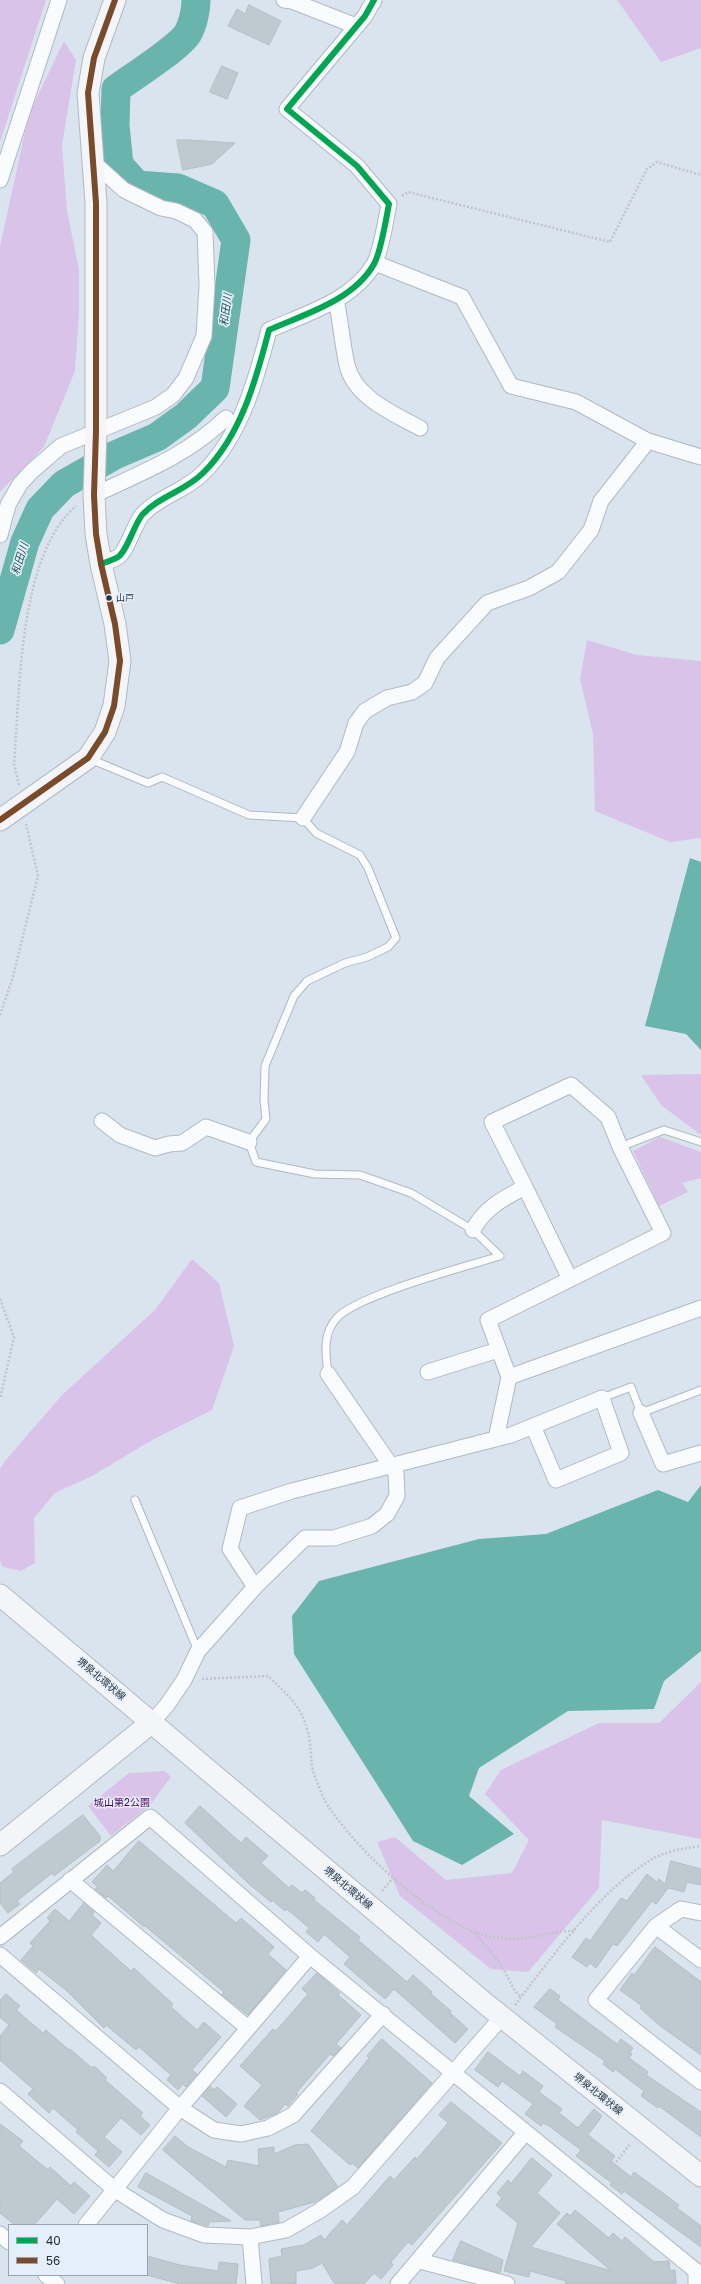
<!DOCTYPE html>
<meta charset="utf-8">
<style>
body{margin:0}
#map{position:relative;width:701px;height:2284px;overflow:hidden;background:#d9e4ef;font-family:"Golos Text",sans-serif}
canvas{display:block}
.legend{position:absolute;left:8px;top:2224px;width:140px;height:52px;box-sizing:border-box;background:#e4effc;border:1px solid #9aa3ae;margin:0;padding:5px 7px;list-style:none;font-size:12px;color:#2a3139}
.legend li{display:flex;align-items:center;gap:8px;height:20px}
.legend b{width:20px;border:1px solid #9aa3ae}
</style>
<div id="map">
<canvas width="701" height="2284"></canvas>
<ul class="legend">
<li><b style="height:5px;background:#00a651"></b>40</li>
<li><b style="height:5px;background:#7a4b2a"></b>56</li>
</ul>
</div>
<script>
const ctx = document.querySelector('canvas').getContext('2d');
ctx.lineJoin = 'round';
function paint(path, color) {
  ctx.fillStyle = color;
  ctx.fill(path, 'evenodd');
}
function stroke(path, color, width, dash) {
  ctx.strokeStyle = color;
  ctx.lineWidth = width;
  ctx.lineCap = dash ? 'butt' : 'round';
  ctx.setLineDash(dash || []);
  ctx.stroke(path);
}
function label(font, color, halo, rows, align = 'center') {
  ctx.font = font + ' "Golos Text","Noto Sans JP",sans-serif';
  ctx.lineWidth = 3;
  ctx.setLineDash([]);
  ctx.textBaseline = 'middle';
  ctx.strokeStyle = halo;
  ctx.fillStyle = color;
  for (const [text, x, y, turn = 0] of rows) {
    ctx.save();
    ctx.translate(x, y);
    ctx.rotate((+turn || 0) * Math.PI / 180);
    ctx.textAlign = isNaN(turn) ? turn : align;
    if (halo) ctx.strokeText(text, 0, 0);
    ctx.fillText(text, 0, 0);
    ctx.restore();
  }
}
paint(new Path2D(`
 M 0,0 L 46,0 L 0,142 Z
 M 617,0 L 701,0 L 701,48 L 661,62 Z
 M 64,41 L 76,60 L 62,145 L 67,211 L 79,270 L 79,311 L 75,371 L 44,447 L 0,492 L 0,247 L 29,114 Z
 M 587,640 L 637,655 L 701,661 L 701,838 L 670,842 L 595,811 L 593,734 L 580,679 Z
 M 701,1074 L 701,1135 L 661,1105 L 641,1075 Z
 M 660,1137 L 701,1152 L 701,1178 L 682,1183 L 688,1192 L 659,1206 L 633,1151 Z
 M 192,1259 L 219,1283 L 234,1346 L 212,1410 L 152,1440 L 92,1476 L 55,1493 L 34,1518 L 35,1563 L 21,1571 L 3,1567 L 0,1561 L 0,1469 L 5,1461 L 62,1395 L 155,1310 Z
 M 701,1682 L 701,1839 L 602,1820 L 599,1888 L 528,1972 L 491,1969 L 400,1896 L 377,1842 L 395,1837 L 446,1880 L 512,1873 L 529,1840 L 485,1794 L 501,1770 L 599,1723 L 659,1723 Z
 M 165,1771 L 171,1777 L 150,1805 L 111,1836 L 88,1806 L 129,1773 Z`), '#d9c3e9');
paint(new Path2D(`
 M 690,858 L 701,862 L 701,1050 L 686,1034 L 645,1026 Z
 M 701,1485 L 701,1651 L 664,1681 L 654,1709 L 568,1711 L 479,1768 L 469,1796 L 514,1834 L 462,1865 L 413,1841 L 294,1654 L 292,1616 L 319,1581 L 479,1539 L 546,1534 L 658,1490 L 688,1502 Z`), '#6ab4ae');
stroke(new Path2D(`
 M 0,630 L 25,542 L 40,509 L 64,484 L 115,455 L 157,437 L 186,416 L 215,388 L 236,240 L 215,204 L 178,188 L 137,185 L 119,165 L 115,125 L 116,89 C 131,78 179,48 188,33 C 193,24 196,10 196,0`), '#6ab4ae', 29);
const building = new Path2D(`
 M 249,5 L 281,21 L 269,45 L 228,26 L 237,9 L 245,14 Z
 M 222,66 L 238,73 L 227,99 L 210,92 Z
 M 177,140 L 189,140 L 235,143 L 212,164 L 183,170 Z
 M 200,1806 L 241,1843 L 246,1837 L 268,1856 L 261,1863 L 289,1888 L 292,1885 L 302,1893 L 305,1890 L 315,1898 L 314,1900 L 360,1937 L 358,1940 L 407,1982 L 413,1975 L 432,1992 L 431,1994 L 451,2011 L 450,2013 L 468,2029 L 455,2043 L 394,1989 L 385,1999 L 344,1964 L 350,1957 L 324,1934 L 318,1942 L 306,1932 L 309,1928 L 287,1909 L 285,1911 L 272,1900 L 271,1902 L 249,1884 L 185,1823 Z
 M 83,1815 L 100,1836 L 100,1841 L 54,1876 L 52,1873 L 17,1901 L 20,1904 L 8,1913 L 0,1903 L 0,1883 L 14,1872 L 12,1869 Z
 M 139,1841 L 236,1923 L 241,1918 L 274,1947 L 268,1954 L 286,1970 L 248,2015 L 222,1995 L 224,1992 L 145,1926 L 144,1927 L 108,1896 L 106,1898 L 95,1889 L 98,1887 L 92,1882 L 107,1865 L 113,1871 Z
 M 671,1861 L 701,1869 L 701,1885 L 687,1882 L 684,1892 L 668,1888 L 656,1904 L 652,1901 L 617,1946 L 613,1944 L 596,1968 L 590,1963 L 587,1967 L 572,1957 L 586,1938 L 590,1941 L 621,1898 L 627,1901 L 647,1874 L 657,1882 L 659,1879 L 665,1884 Z
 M 84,1903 L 94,1912 L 92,1915 L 101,1923 L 91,1935 L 104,1947 L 131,1971 L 134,1968 L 151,1984 L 173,2004 L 171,2007 L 197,2030 L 204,2022 L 221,2037 L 192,2070 L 197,2074 L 186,2087 L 183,2084 L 178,2090 L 167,2080 L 171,2075 L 139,2047 L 136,2050 L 106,2025 L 104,2028 L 67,1991 L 39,1969 L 36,1973 L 21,1960 L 33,1946 L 30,1943 L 50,1921 L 47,1918 L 55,1909 L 69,1921 Z
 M 655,1947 L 701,1982 L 701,2055 L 659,2025 L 640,2008 L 642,2006 L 620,1990 L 632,1973 L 634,1975 Z
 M 317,1973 L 340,1993 L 338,1995 L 361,2015 L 336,2044 L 341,2048 L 333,2056 L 330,2054 L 296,2093 L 298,2094 L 288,2106 L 285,2104 L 278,2113 L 260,2120 L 244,2106 L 262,2085 L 240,2066 L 273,2029 L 276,2031 L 308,1994 L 302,1989 Z
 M 550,1989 L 560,1996 L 558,2000 L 617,2044 L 621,2039 L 633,2048 L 630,2052 L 632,2054 L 629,2058 L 648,2072 L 646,2075 L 701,2112 L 701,2137 L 659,2106 L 658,2108 L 641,2096 L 644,2091 L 615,2069 L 613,2072 L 603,2064 L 605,2061 L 555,2027 L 557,2024 L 534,2007 Z
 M 6,1994 L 20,2006 L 16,2010 L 43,2033 L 46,2030 L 69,2050 L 70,2049 L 92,2068 L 94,2066 L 107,2078 L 105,2080 L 143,2113 L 140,2116 L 150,2125 L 141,2135 L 121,2118 L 104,2137 L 122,2152 L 109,2167 L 95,2155 L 98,2151 L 76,2132 L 78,2130 L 53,2108 L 49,2113 L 28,2094 L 33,2089 L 0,2060 L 0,2036 L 9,2025 L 0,2017 L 0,2001 Z
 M 382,2039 L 432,2083 L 358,2168 L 352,2163 L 350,2165 L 311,2131 L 369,2058 L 367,2056 Z
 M 488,2052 L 520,2076 L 523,2071 L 543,2086 L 539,2092 L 562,2109 L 559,2113 L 578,2128 L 594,2109 L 602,2116 L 588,2135 L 615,2156 L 611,2161 L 631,2177 L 634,2172 L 679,2205 L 677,2208 L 701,2226 L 701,2247 L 624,2191 L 622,2194 L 610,2185 L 612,2183 L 576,2156 L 581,2150 L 549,2126 L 543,2123 L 541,2126 L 525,2114 L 533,2104 L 502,2081 L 498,2087 L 475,2070 Z
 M 210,2086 L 214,2090 L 217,2087 L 237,2104 L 226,2117 L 202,2096 Z
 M 451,2102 L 502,2143 L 412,2245 L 408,2242 L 391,2262 L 393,2265 L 381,2279 L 374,2273 L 364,2284 L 335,2284 L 322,2263 L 313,2268 L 296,2271 L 296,2284 L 271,2284 L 269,2259 L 282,2256 L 281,2249 L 304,2245 L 321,2235 L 324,2240 L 342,2220 L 347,2225 L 390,2176 L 394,2180 L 415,2157 L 417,2159 L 448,2123 L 439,2115 Z
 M 0,2124 L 23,2141 L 19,2146 L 48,2170 L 50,2167 L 71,2186 L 74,2182 L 90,2196 L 74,2214 L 57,2199 L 34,2225 L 15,2225 L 0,2213 Z
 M 175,2136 L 188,2147 L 226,2167 L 228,2160 L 259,2166 L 258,2149 L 274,2147 L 274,2154 L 295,2145 L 308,2144 L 338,2187 L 315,2202 L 278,2212 L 279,2222 L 261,2226 L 260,2220 L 245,2220 L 163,2150 Z
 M 532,2158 L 552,2175 L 537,2193 L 560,2213 L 531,2247 L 611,2271 L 557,2224 L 567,2213 L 570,2216 L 575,2210 L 609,2238 L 613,2233 L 622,2241 L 625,2237 L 654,2262 L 669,2261 L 670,2271 L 675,2270 L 676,2284 L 565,2284 L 566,2281 L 530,2271 L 529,2277 L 504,2271 L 518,2223 L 496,2205 L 502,2198 L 497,2193 L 508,2180 L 511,2183 Z
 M 146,2173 L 231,2221 L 209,2222 L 208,2226 L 191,2221 L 192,2216 L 138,2187 Z
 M 461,2241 L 503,2260 L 500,2273 L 453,2260 Z
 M 147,2256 L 180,2265 L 218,2271 L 219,2262 L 238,2264 L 236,2284 L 180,2284 L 147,2275 Z`);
paint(building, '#bfcad0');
stroke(building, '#b2bdc4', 1);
const lane = new Path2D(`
 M 90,759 L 148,783 L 162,777 L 249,815 L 303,818 L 316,833 L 360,855 L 368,868 L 396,938 L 388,947 L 367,957 L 345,963 L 307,981 L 294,996 L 265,1066 L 264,1100 L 266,1119 L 249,1142 L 256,1162 L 315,1174 L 360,1175 L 411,1193 L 473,1230 L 500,1256 C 467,1266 354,1296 336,1319 C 322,1335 326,1355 328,1374
 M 620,1147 L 664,1130 L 701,1142
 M 602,1398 L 631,1387 L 641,1413 L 701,1390
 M 135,1500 L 198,1651`);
const street = new Path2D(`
 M 284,0 L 292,1 L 356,26
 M 0,180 L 59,0
 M 375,263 L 462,297 L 511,386 L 576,402 L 648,441 L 701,457
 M 336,300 C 341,322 342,343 347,365 C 354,397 394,414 420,428
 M 94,495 C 143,472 186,456 226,418
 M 0,535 L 8,505 L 20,484 L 32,471 L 61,446 L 156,407 L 173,395 L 186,378 L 204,336 L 207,286 L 205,232 L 195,220 L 176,211 L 161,208 L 124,190 L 93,162
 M 101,564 C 106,562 113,560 118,557 C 127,551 134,525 142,515 C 159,496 186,491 204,472 C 241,435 256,380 269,330 C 305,314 354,300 374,264 C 381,252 386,219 389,204 L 357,166 L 287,109 L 365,16 L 374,0
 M 303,818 L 347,752 L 356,723 L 365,711 L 387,698 L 412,692 L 425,683 L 437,658 L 487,603 L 529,588 L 558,572 L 591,530 L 601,501 L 648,441
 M 102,1121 L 120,1135 L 155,1148 L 169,1144 L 182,1143 L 206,1127 L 249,1142
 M 525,1187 L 570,1279
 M 473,1230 C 484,1208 504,1198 525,1187 L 492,1122 L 571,1085 L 608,1117 L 620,1147 L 663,1233 L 488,1320 L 509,1377 L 496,1439
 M 428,1372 L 498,1350
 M 509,1377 L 701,1308
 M 641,1413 L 663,1464 L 701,1453
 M 255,1587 L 230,1549 L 240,1508 L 292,1491 L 511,1435 L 602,1398 L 621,1453 L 556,1480 L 533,1426
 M 152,1722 L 167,1705 L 184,1680 L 198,1651 L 255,1587 L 305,1538 L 334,1538 L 372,1526 L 387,1514 L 397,1496 L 396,1473 L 328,1374
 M 70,1880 L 248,2028
 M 701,1913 L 681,1909 L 656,1926 L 596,2000 L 701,2082
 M 656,1926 L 701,1960
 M 0,1937 L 150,1817 L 310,1956 L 696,2271 L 696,2284
 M 0,1955 L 180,2108 L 214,2130 L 241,2134 L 268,2128 L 293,2115 L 383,2014
 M 0,2091 L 114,2189 L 163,2220 L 204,2235 L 250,2237 L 286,2230 L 319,2211 L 353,2187 L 502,2017
 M 86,2225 L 180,2108 L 310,1956
 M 0,2234 L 9,2242
 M 250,2237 L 254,2284
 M 420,2261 L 507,2284
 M 46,2275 L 57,2284
 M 398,2284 L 525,2133`);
const secondary = new Path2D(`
 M 0,820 L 88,758 L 105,732 L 114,706 L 120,661 L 115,624 L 101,564 L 96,534 L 94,495 L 96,431 L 96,203 L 88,93 L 94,58 L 115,0
 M 0,1595 L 487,2005 L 701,2176
 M 0,1845 L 152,1722`);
stroke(lane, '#b1b9c2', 9);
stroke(street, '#b1b9c2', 17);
stroke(secondary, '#b1b9c2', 23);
stroke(new Path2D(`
 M 402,196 L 408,192 L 610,242 L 647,169 L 657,162 L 701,175
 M 19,785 L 14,764 C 20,692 18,556 76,506
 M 0,1015 L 12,980 L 38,876 L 26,824
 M 0,1299 L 14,1337 L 0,1399
 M 202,1679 L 268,1676 C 292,1699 305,1709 310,1743 C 311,1754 311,1769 316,1779 C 320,1789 324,1801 330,1809 C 364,1857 421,1908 474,1932 C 482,1936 494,1937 503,1938 C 528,1942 551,1930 575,1931
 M 382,1891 L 393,1878
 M 475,1933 L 500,1963 L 515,1991 L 521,1997
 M 515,2005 C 552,1957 601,1888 654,1858 C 667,1851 686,1848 701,1846
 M 604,2178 L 630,2144`), '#c1c5ca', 2.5, [2, 2]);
stroke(lane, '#f9fbfd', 7);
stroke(street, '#f9fbfd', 15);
stroke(secondary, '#f3f5f9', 21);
stroke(new Path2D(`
 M 101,564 C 106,562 113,560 118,557 C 127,551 134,525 142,515 C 159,496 186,491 204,472 C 241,435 256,380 269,330 C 305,314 354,300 374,264 C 381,252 386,219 389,204 L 357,166 L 287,109 L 365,16 L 374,0`), '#00a651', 6);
stroke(new Path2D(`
 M 0,820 L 88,758 L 105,732 L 114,706 L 120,661 L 115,624 L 101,564 L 96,534 L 94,495 L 96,431 L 96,203 L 88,93 L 94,58 L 115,0`), '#7a4b2a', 6);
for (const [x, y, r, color] of [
 [109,598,3.5,"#2a3139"]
]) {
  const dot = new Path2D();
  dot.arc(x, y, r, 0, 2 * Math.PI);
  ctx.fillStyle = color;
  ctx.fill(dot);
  stroke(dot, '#e4effc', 1.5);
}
label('9px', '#2a3139', '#e4effc', [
 ["山戸",116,598]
], 'left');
label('10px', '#2a3139', '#e4effc', [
 ["堺泉北環状線",101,1679,40],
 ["堺泉北環状線",348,1888,40],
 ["堺泉北環状線",598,2094,39]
]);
label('10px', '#4e015c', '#e4effc', [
 ["城山第2公園",122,1803]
]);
label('italic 11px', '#265c55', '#e4effc', [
 ["和田川",226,310,-82],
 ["和田川",20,559,-73]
]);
</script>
